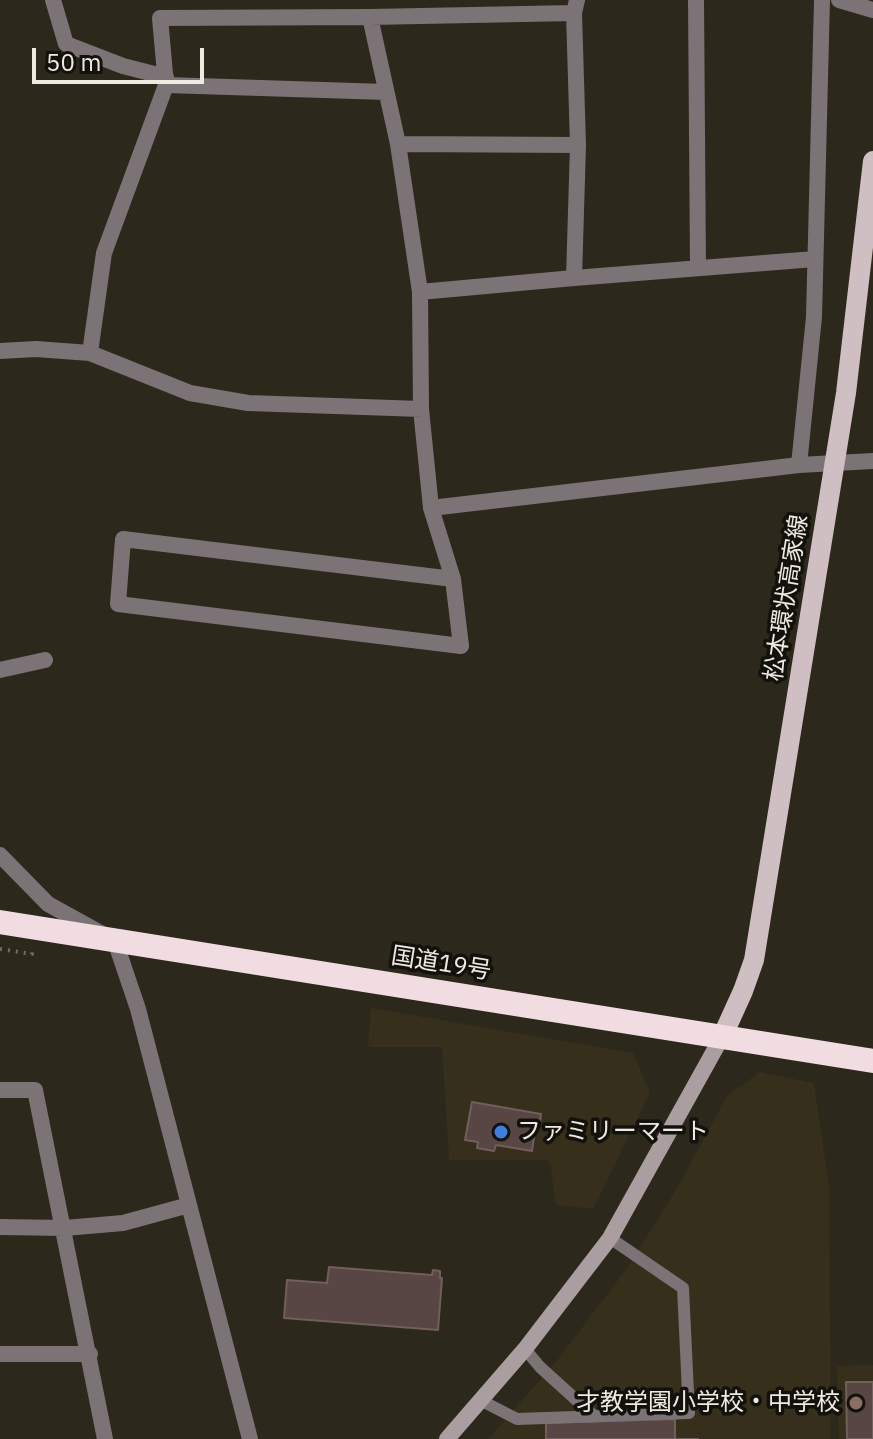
<!DOCTYPE html>
<meta charset="utf-8">
<style>
body{margin:0}
#map{position:relative;width:873px;height:1439px;overflow:hidden;background:#2c281b;font-family:"IBM Plex Sans",sans-serif}
canvas{display:block}
.scale{position:absolute;left:32px;top:48px;width:172px;height:36px;box-sizing:border-box;border:4px solid #edeae2;border-top:0;padding-left:10px;font-size:24px;line-height:28px;white-space:nowrap;color:#edeae2;-webkit-text-stroke:6px #13110b;paint-order:stroke}
</style>
<div id="map">
<canvas width="873" height="1439"></canvas>
<div class="scale">50 m</div>
</div>
<script>
const ctx = document.querySelector('canvas').getContext('2d');
ctx.lineJoin = 'round';
function paint(path, color) {
  ctx.fillStyle = color;
  ctx.fill(path, 'evenodd');
}
function stroke(path, color, width, dash) {
  ctx.strokeStyle = color;
  ctx.lineWidth = width;
  ctx.lineCap = dash ? 'butt' : 'round';
  ctx.setLineDash(dash || []);
  ctx.stroke(path);
}
function label(font, color, halo, rows, align = 'center') {
  ctx.font = font + ' "IBM Plex Sans","Noto Sans JP",sans-serif';
  ctx.lineWidth = 7;
  ctx.setLineDash([]);
  ctx.textBaseline = 'middle';
  ctx.strokeStyle = halo;
  ctx.fillStyle = color;
  for (const [text, x, y, turn = 0] of rows) {
    ctx.save();
    ctx.translate(x, y);
    ctx.rotate((+turn || 0) * Math.PI / 180);
    ctx.textAlign = isNaN(turn) ? turn : align;
    if (halo) ctx.strokeText(text, 0, 0);
    ctx.fillText(text, 0, 0);
    ctx.restore();
  }
}
paint(new Path2D(`
 M 371,1008 L 633,1053 L 650,1093 L 593,1209 L 556,1205 L 550,1162 L 546,1160 L 449,1160 L 442,1047 L 368,1047 Z
 M 760,1072 L 814,1083 L 829,1187 L 831,1439 L 488,1439 L 556,1362 L 627,1268 L 676,1190 L 727,1096 Z
 M 873,1365 L 873,1439 L 839,1439 L 837,1366 Z`), '#362f1b');
const building = new Path2D(`
 M 472,1102 L 541,1114 L 540,1123 L 536,1124 L 532,1151 L 496,1145 L 494,1151 L 477,1148 L 478,1142 L 465,1140 Z
 M 329,1267 L 432,1275 L 433,1270 L 440,1271 L 440,1278 L 442,1278 L 438,1330 L 284,1318 L 287,1280 L 327,1283 Z
 M 846,1382 L 873,1382 L 873,1439 L 847,1439 Z
 M 675,1419 L 675,1439 L 698,1439 L 546,1439 L 546,1423 Z`);
paint(building, '#574643');
stroke(building, '#715f5c', 2);
stroke(new Path2D(`
 M 0,949 L 32,954 L 32,948`), '#726e63', 4, [2, 6]);
stroke(new Path2D(`
 M 525,1349 L 540,1367 L 593,1415
 M 482,1401 L 517,1419 L 689,1413 L 683,1288 L 610,1238`), '#7b7375', 12);
stroke(new Path2D(`
 M 53,0 L 66,44 L 123,66 L 166,77
 M 696,0 L 698,268
 M 839,0 L 873,10
 M 574,13 L 578,145
 M 370,17 L 398,144 L 420,292 L 421,409 L 431,508 L 799,465 L 873,461
 M 166,85 L 386,92
 M 398,144 L 578,145 L 574,278 L 420,292
 M 574,278 L 815,259
 M 0,351 L 36,349 L 90,353 L 190,393 L 248,403 L 421,409
 M 90,353 L 104,253 L 166,85 L 160,18 L 370,17 L 574,13 L 577,0
 M 799,465 L 814,317 L 822,0
 M 431,508 L 453,579 L 461,646 L 118,604 L 123,539 L 453,579
 M 0,670 L 45,660
 M 0,855 L 48,904 L 115,941 L 138,1009 L 250,1439
 M 0,1090 L 35,1090 L 105,1439
 M 0,1227 L 65,1228 L 123,1223 L 189,1205
 M 0,1354 L 90,1354`), '#7b7375', 16);
stroke(new Path2D(`
 M 447,1439 L 525,1349 L 610,1238 L 723,1035`), '#ab9ea1', 16);
stroke(new Path2D(`
 M 723,1035 L 743,991 L 754,960 L 846,393 L 873,161`), '#cfbec2', 20);
stroke(new Path2D(`
 M 0,922 L 873,1061`), '#f1dce1', 24);
for (const [x, y, r, color] of [
 [501,1132,8,"#3f7fe0"],
 [856,1403,8,"#8d6e63"]
]) {
  const dot = new Path2D();
  dot.arc(x, y, r, 0, 2 * Math.PI);
  ctx.fillStyle = color;
  ctx.fill(dot);
  stroke(dot, '#13110b', 3);
}
label('24px', '#edeae2', '#13110b', [
 ["松本環状高家線",787,598,-81],
 ["国道19号",441,964,9]
]);
label('24px', '#edeae2', '#13110b', [
 ["ファミリーマート",517,1132],
 ["才教学園小学校・中学校",840,1403,"right"]
], 'left');
</script>
